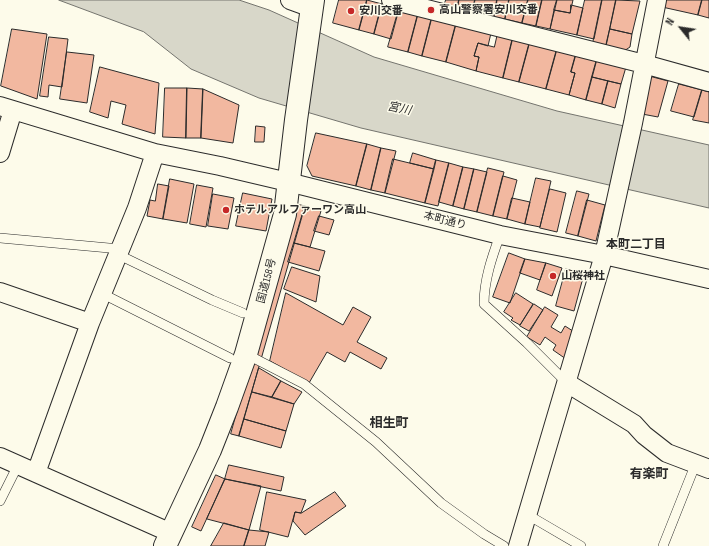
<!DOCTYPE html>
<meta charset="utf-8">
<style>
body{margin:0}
#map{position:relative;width:709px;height:546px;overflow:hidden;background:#fdfbea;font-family:"Sofia Sans Condensed",sans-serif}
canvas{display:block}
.north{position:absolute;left:661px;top:8px;width:40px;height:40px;-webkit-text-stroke:3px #fdfbea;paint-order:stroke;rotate:300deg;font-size:11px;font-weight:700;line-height:16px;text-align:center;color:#2b2b2b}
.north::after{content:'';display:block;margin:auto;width:14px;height:18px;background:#2b2b2b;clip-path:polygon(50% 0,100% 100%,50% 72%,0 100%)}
</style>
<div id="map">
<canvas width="709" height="546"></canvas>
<div class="north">N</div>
</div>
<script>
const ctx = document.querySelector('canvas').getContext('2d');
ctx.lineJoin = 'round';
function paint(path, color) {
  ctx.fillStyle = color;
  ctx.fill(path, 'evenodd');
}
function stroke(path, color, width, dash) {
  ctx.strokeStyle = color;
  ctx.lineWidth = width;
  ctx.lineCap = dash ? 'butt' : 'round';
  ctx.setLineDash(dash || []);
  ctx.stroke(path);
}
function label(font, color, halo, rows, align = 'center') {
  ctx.font = font + ' "Sofia Sans Condensed","Noto Sans JP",sans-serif';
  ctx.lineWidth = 3;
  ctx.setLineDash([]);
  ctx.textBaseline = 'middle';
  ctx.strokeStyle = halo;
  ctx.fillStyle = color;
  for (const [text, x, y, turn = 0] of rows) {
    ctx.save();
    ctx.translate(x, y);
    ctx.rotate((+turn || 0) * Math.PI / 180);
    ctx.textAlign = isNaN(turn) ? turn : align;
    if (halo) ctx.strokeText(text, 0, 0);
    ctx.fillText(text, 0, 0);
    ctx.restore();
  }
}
const water = new Path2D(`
 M 59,0 L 239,0 L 269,10 L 374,57 L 557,111 L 709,145 L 709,208 L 361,128 L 259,98 L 191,69 L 144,32 Z`);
paint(water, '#d8d7c9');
stroke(water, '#74746e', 1);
const building = new Path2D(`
 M 339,0 L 367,0 L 359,30 L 333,23 Z
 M 367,0 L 382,4 L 374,34 L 359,30 Z
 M 446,0 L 459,0 L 457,9 L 444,6 Z
 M 459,0 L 475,0 L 472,12 L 457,9 Z
 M 475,0 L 497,0 L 494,17 L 472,12 Z
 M 497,0 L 509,0 L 505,19 L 494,17 Z
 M 509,0 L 528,0 L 522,23 L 505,19 Z
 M 528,0 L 542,0 L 536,26 L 522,23 Z
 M 542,0 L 557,0 L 550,29 L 536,26 Z
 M 557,0 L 573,0 L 570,13 L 554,10 Z
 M 585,0 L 602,0 L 594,39 L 577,35 Z
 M 602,0 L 616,0 L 606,46 L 593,43 Z
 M 616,0 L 640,1 L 632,34 L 610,29 Z
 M 664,0 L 702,0 L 698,15 L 662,7 Z
 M 702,0 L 709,0 L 709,18 L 698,15 Z
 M 382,4 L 399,9 L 391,39 L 374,34 Z
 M 571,5 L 583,8 L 577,35 L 550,29 L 554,10 L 570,13 Z
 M 399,9 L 418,14 L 408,52 L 388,47 Z
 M 418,14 L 432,17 L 422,56 L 408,52 Z
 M 432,17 L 456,24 L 446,62 L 422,56 Z
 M 456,24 L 491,33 L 488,46 L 478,43 L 474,56 L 479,57 L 476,71 L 446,62 Z
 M 12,29 L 47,34 L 37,99 L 1,86 Z
 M 610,29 L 632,34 L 630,47 L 624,51 L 606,46 Z
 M 498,33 L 513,37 L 503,78 L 476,71 L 479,57 L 474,56 L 478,43 L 494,47 Z
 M 49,37 L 68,39 L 62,87 L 49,85 L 48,97 L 40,96 Z
 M 513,37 L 530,41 L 519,82 L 503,78 Z
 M 530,41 L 557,49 L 546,89 L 519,82 Z
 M 557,49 L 576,54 L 571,72 L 575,73 L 569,95 L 546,89 Z
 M 67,52 L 94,55 L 87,103 L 60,99 Z
 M 576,54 L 597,59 L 586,100 L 569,95 L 575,73 L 571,72 Z
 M 597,59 L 626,67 L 621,84 L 592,77 Z
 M 100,67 L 159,83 L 155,134 L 122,124 L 126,105 L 111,101 L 108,118 L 90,112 Z
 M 649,76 L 668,81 L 658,117 L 642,114 Z
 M 592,77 L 608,81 L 602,104 L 586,100 Z
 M 608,81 L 621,84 L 615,108 L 602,104 Z
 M 679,84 L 702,90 L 694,117 L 671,111 Z
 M 165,88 L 187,88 L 186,138 L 163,137 Z
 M 187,88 L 203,89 L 201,138 L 186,138 Z
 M 203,89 L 239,105 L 233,143 L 201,138 Z
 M 702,90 L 709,92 L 709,123 L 693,120 Z
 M 256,126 L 265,127 L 264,142 L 255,142 Z
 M 316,133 L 367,144 L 356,186 L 312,176 L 307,166 Z
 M 367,144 L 381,148 L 371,190 L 356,186 Z
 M 381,148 L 396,151 L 385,193 L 371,190 Z
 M 413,153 L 436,160 L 434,169 L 410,163 Z
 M 393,159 L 434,169 L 425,203 L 385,193 Z
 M 436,160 L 449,163 L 438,206 L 425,203 Z
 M 449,163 L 463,167 L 453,206 L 439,202 Z
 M 463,167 L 474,169 L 464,209 L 453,206 Z
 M 488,168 L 504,172 L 493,216 L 477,212 Z
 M 474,169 L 487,172 L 477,212 L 464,209 Z
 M 503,176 L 517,180 L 507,219 L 493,216 Z
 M 536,178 L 551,181 L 540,227 L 525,224 Z
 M 170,179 L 194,184 L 187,223 L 163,219 Z
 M 158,184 L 169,186 L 163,219 L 147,216 L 150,200 L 155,201 Z
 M 197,185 L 213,188 L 206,227 L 190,224 Z
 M 550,189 L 566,193 L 557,232 L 540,228 Z
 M 577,191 L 589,194 L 578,236 L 566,233 Z
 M 243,193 L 272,199 L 266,231 L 236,226 Z
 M 213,194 L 234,198 L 228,229 L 208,226 Z
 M 512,198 L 530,202 L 525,224 L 507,219 Z
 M 587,200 L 605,205 L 596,241 L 578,236 Z
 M 296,204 L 305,206 L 239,436 L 231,434 Z
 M 305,206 L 321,211 L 310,247 L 294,243 Z
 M 319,216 L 334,220 L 329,235 L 314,231 Z
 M 294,243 L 325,251 L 319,271 L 288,262 Z
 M 509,253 L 525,259 L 510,303 L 493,297 Z
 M 525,259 L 546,263 L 540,280 L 520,273 Z
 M 546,263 L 562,268 L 552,296 L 537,290 Z
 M 292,267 L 320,276 L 316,302 L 284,289 Z
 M 566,269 L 584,274 L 574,311 L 556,306 Z
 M 286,293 L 343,325 L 353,307 L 371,317 L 357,342 L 387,358 L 381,369 L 350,352 L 345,362 L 327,352 L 309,383 L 270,361 Z
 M 516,293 L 533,304 L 520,325 L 511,320 L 513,318 L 504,312 Z
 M 534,304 L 543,310 L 529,331 L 520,326 Z
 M 545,307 L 558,315 L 551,327 L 561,333 L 565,326 L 576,333 L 566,359 L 553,350 L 556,345 L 545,337 L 540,345 L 527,337 Z
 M 259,368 L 281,381 L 272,397 L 252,392 Z
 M 281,381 L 302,392 L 294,404 L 272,397 Z
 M 252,392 L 294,404 L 286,431 L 244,419 Z
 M 244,419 L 286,431 L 281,448 L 239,436 Z
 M 229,465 L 284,477 L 281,491 L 225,479 Z
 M 216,475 L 225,479 L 201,531 L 192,527 Z
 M 225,479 L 261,486 L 249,530 L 207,519 Z
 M 267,492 L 306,500 L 301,513 L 295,512 L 288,537 L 260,530 Z
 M 335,492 L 346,506 L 305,535 L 293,521 L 295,512 L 301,513 Z
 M 224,523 L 249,530 L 244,546 L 211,546 Z
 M 249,530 L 269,532 L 265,546 L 244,546 Z`);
paint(building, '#f2b8a0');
stroke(building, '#2b2b2b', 1);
const service = new Path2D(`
 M 500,235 C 492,257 484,280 484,304 L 527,343 L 567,383
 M 0,238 L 120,249
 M 117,254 L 212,300 L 243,313
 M 103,294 L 230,358
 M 246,354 L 304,384 L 376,442 L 441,503 L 484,534 L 504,546
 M 0,501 L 18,465
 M 528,515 L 581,546
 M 663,546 L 696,463`);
const minor = new Path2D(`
 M 290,0 L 312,8
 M 391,0 L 644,64 L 709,82
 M 0,106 L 155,153 L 220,166 L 288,182 L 500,235 L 604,255 L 709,279
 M 0,153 L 13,110
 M 0,292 L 90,323
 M 567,383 L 634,424 L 644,435 L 667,453 L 709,469
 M 0,457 L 171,533
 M 36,473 L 90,323 L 137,208 L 155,153
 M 518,546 L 604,255 L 633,123 L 657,0`);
const trunk = new Path2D(`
 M 165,546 L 210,450 L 227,407 L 246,354 L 285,214 L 296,120 L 313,0`);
stroke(service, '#2b2b2b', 10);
stroke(minor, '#2b2b2b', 20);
stroke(trunk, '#2b2b2b', 24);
stroke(service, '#fdfbea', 9);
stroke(minor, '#fdfbea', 18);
stroke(trunk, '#fdfbea', 22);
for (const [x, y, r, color] of [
 [431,10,4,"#c62828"],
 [351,11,4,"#c62828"],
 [226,210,4,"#c62828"],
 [553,276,4,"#c62828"]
]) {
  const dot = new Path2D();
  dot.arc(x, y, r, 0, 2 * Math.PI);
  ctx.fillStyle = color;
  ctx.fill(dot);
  stroke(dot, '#fdfbea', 1.5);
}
label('bold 11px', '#2b2b2b', '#fdfbea', [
 ["高山警察署安川交番",439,10],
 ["安川交番",359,11],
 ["ホテルアルファーワン高山",234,210],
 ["山桜神社",561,276]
], 'left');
label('11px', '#2b2b2b', '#fdfbea', [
 ["本町通り",445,221,14],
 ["国道158号",267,281,-75]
]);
label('italic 12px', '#2b2b2b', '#fdfbea', [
 ["宮川",399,109,12]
]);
label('bold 12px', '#2b2b2b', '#fdfbea', [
 ["本町二丁目",636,245]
]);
label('bold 13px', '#2b2b2b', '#fdfbea', [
 ["相生町",389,424],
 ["有楽町",649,475]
]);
</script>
